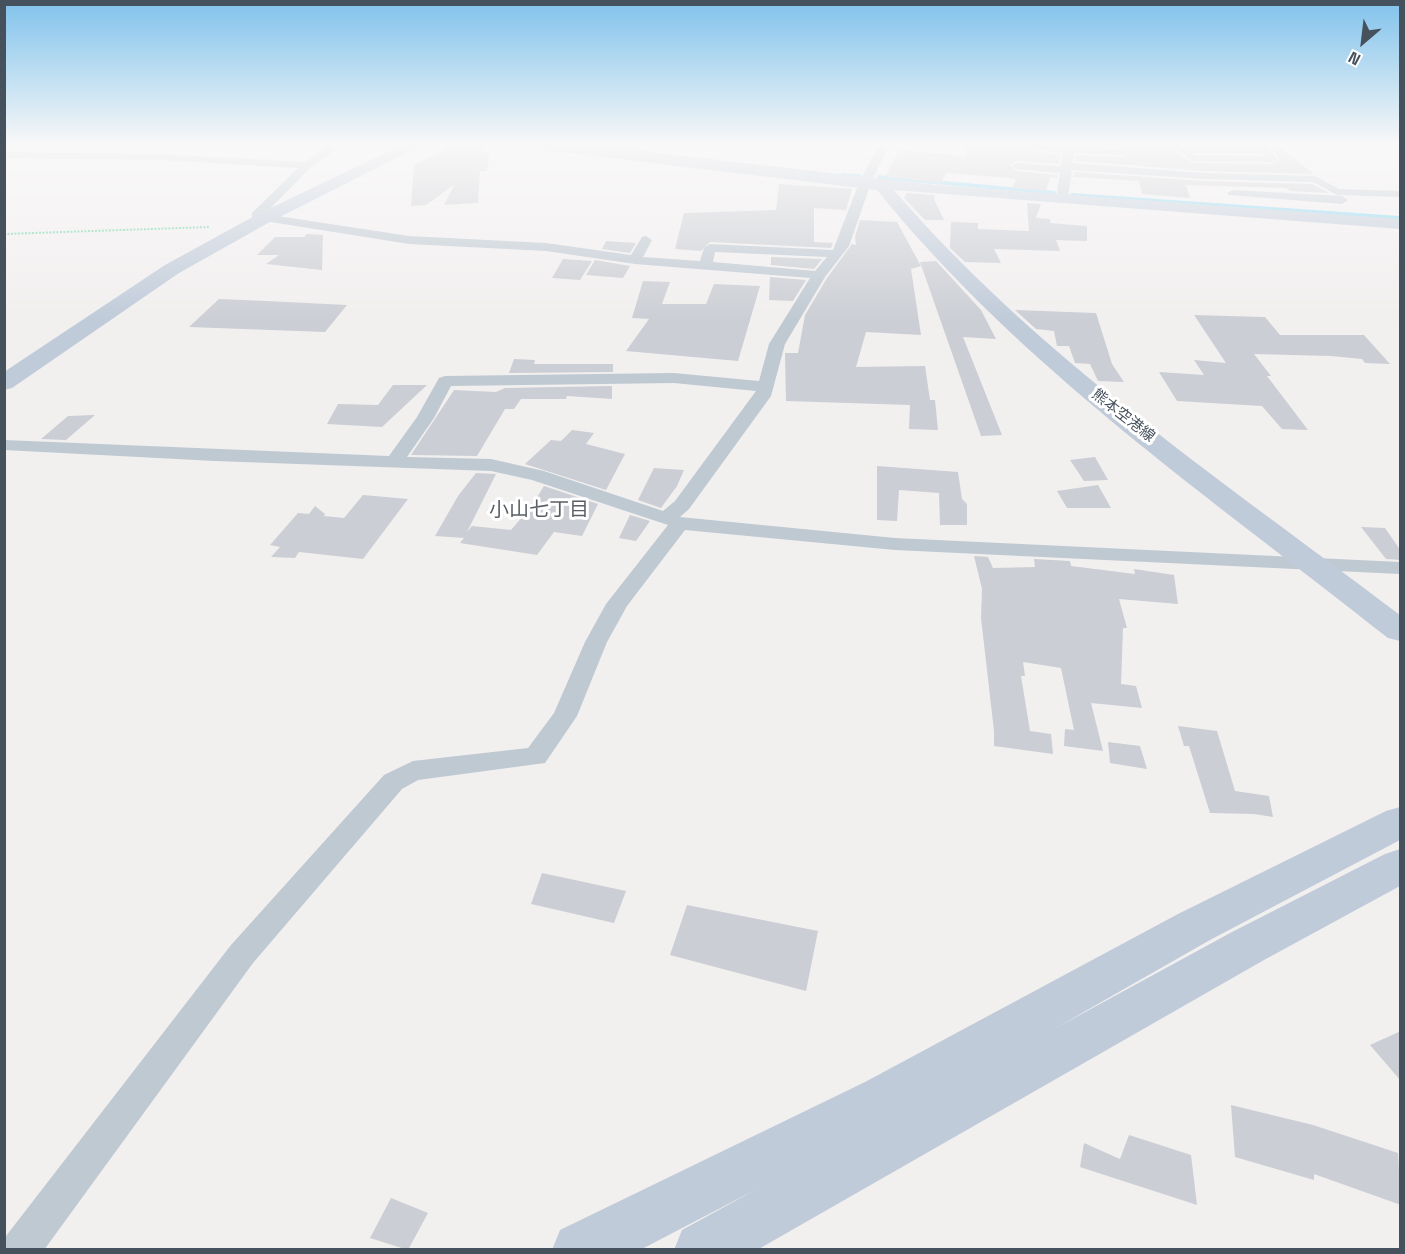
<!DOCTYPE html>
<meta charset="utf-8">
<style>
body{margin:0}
#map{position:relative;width:1405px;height:1254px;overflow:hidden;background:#f2efef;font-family:"Space Grotesk",sans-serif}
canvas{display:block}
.frame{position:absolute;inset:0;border:6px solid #46515e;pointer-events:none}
.north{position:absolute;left:1333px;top:12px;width:60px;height:60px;-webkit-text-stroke:4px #fff;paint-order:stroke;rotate:208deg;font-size:16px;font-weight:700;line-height:24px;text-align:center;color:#46515e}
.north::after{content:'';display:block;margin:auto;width:21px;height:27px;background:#46515e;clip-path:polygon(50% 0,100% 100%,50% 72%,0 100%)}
</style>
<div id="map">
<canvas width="1405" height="1254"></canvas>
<div class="frame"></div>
<div class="north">N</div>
</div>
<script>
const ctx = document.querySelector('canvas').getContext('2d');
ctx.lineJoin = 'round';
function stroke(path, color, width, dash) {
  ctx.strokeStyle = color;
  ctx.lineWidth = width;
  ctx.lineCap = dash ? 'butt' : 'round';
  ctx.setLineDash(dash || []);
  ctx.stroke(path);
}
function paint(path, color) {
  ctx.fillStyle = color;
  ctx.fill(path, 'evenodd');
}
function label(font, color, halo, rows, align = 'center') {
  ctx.font = font + ' "Space Grotesk","Noto Sans JP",sans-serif';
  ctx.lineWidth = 6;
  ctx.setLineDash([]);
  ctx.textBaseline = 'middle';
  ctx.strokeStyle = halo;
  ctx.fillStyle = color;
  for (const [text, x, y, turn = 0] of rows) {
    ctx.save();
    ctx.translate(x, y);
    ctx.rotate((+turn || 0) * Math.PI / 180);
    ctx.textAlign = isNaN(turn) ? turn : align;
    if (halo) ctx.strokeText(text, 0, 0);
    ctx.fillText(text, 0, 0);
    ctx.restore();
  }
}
stroke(new Path2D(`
 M 609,145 L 653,153
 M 843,175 L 859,176
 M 879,177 L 1054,193
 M 1072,195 L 1400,218`), '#85d6f2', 4);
paint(new Path2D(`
 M 473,145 L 482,145 L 482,151 L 490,152 L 487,171 L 480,171 L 478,203 L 444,205 L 454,185 L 426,205 L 411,206 L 414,165 L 452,146 L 471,149 Z
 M 966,145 L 1000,145 L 1060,155 L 1059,164 L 1017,161 L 1010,165 L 1017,171 L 1057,175 L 1057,178 L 1050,177 L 1046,191 L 1012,188 L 1016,180 L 1010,178 L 946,173 L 941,183 L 885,177 L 899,150 L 966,156 Z
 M 1087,145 L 1179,145 L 1174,149 L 1175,152 L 1193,163 L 1272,164 L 1279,159 L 1269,145 L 1277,145 L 1314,174 L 1204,171 L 1075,161 L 1076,155 L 1124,157 L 1127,154 L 1120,148 Z
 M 1074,172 L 1204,181 L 1312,184 L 1329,193 L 1290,191 L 1286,188 L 1186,185 L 1190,198 L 1142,194 L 1139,181 L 1073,177 Z
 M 779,184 L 852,189 L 846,210 L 814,208 L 814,242 L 833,243 L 831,248 L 710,242 L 701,251 L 675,249 L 684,213 L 776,210 Z
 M 907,193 L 935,195 L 934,199 L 944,220 L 925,220 L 904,198 Z
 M 1027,203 L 1041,204 L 1036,218 L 1050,219 L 1050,223 L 1087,226 L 1087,241 L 1056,240 L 1060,251 L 994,249 L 1001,263 L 965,262 L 950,248 L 951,222 L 978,223 L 978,229 L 1029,231 Z
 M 860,220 L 897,222 L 921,266 L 911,269 L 921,335 L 866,332 L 856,367 L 925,366 L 930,400 L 935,400 L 938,430 L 909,429 L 910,405 L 786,401 L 785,353 L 798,353 L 805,315 L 827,278 L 852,244 L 856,245 L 855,237 Z
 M 307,234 L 323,235 L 322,270 L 266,264 L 279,255 L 257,255 L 275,237 L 304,237 Z
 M 606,241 L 636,243 L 630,253 L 602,249 Z
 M 771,257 L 822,259 L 814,269 L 771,265 Z
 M 563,259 L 592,261 L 580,280 L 552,278 Z
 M 595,260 L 630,266 L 623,278 L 586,275 Z
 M 936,261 L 981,310 L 996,339 L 963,337 L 1002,435 L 981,436 L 920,262 Z
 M 770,277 L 806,280 L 793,301 L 769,300 Z
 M 643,281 L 670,282 L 662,304 L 706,304 L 714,284 L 760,286 L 738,361 L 626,351 L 649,319 L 632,318 Z
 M 219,299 L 267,301 L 347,305 L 325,332 L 189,327 Z
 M 1015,310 L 1096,313 L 1112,364 L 1124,382 L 1098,381 L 1090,364 L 1075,363 L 1069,346 L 1057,346 L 1054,331 L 1036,329 Z
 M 1194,315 L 1265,317 L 1280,335 L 1364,335 L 1390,364 L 1365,363 L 1362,359 L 1331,356 L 1254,354 L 1271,376 L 1267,376 L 1308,430 L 1282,429 L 1262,406 L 1177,401 L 1159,372 L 1204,375 L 1194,360 L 1226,363 Z
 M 514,359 L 535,360 L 534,364 L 613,364 L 613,372 L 509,373 Z
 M 393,385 L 427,385 L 382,427 L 327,424 L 338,404 L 378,405 Z
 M 612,386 L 612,399 L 567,396 L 566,399 L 521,399 L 514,409 L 505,409 L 477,456 L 411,455 L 454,390 L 496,392 L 505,388 Z
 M 95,415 L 66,440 L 41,439 L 68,416 Z
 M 572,430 L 594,433 L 586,444 L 625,454 L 606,490 L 525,464 L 551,440 L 561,441 Z
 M 1095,457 L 1108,480 L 1084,481 L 1070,460 Z
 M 877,466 L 958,472 L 962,499 L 967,504 L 967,525 L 940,525 L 939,493 L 899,490 L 897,521 L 877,520 Z
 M 654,468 L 684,470 L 677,486 L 661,508 L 638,500 Z
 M 476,473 L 496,474 L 467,532 L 472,526 L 511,530 L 531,507 L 544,486 L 598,504 L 582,536 L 554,532 L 537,555 L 460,543 L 464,538 L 435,536 L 458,496 Z
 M 1098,485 L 1111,508 L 1067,508 L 1057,491 Z
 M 363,495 L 408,499 L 363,559 L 299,552 L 295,558 L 271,557 L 280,547 L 270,545 L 298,513 L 309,514 L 315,506 L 325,514 L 324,516 L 344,518 Z
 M 630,515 L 650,521 L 636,541 L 619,538 Z
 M 1361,527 L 1385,528 L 1401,551 L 1401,560 L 1386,559 Z
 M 974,556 L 988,557 L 993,568 L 1035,567 L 1034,559 L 1070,561 L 1071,566 L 1135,574 L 1134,569 L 1174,575 L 1178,604 L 1119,599 L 1127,628 L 1123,628 L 1121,684 L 1136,686 L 1142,708 L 1091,703 L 1103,751 L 1064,746 L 1065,729 L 1074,730 L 1061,668 L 1023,662 L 1025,676 L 1021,676 L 1030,731 L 1051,734 L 1053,754 L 994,746 L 994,731 L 981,618 L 982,589 Z
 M 1178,726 L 1217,731 L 1235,791 L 1269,796 L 1273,817 L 1254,814 L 1210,813 L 1189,746 L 1184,746 Z
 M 1108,742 L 1140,746 L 1147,769 L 1110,763 Z
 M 542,873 L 626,891 L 614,923 L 531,904 Z
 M 687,905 L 818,931 L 806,991 L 670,955 Z
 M 1401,1031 L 1401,1081 L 1370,1045 Z
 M 1231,1105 L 1313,1125 L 1398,1153 L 1401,1205 L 1314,1174 L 1314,1180 L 1235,1157 Z
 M 1129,1135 L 1191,1155 L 1197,1205 L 1080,1167 L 1084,1143 L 1120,1159 Z
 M 391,1198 L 428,1213 L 408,1250 L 370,1238 Z`), '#cbced4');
stroke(new Path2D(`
 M 4,234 L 210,227`), '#70d3a7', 2, [2, 1.5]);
paint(new Path2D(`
 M 329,145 L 342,145 L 311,167 L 265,214 L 409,236 L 546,243 L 631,255 L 642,237 L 646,236 L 652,240 L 643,257 L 700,261 L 704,248 L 710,244 L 833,250 L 859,183 L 879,145 L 889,145 L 871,183 L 849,246 L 825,277 L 785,344 L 771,396 L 689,509 L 680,517 L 895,538 L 1400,562 L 1400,574 L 895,550 L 685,530 L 627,606 L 607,642 L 577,716 L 545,763 L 418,780 L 402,789 L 253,963 L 44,1250 L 4,1250 L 6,1236 L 231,945 L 384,775 L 413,761 L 528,748 L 554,713 L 585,642 L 606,604 L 668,525 L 532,480 L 491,471 L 215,461 L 4,450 L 4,440 L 389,456 L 417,417 L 439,378 L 445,376 L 674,373 L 759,381 L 769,344 L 810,278 L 635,264 L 546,251 L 409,244 L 252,219 L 252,213 L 298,168 L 160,160 L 4,158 L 4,152 L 160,154 L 305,162 ZM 715,252 L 827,257 L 815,271 L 713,262 ZM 674,383 L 756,391 L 675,501 L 663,511 L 544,471 L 491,459 L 407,457 L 434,418 L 451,386 Z
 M 1002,145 L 1078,145 L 1077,147 L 1120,150 L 1125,153 L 1124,155 L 1074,153 L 1072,163 L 1204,173 L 1315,176 L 1339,189 L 1400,191 L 1400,197 L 1337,195 L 1313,182 L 1204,179 L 1072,170 L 1068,199 L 1062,203 L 1056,199 L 1060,173 L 1017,169 L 1012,166 L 1017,163 L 1061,166 L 1063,153 Z
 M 1254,145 L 1266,145 L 1277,159 L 1272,162 L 1193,161 L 1176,150 L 1181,147 ZM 1193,153 L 1262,153 L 1264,156 L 1195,155 Z
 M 1233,190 L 1342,196 L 1348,200 L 1342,204 L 1229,195 L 1227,193 Z`), '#bfc9d2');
paint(new Path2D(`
 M 402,145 L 422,145 L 270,222 L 179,273 L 12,388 L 4,390 L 4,372 L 165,265 L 258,214 Z
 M 536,145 L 587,145 L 937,185 L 1400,219 L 1400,229 L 894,190 C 1038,358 1226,483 1400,615 L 1400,641 L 1388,638 C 1211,498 1020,367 877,190 L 543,150 Z
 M 1400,807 L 1400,840 L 1210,940 L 1054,1029 L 1232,932 L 1385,854 L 1400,849 L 1400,886 L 1264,960 L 757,1250 L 674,1250 L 682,1230 L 757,1189 L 640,1250 L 552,1250 L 560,1230 L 865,1082 L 1178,914 L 1386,811 Z`), '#c0cbd9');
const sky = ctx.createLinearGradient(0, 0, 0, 321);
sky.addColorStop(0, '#80c2ec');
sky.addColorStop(0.45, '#f9f8f8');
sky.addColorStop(1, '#f9f8f800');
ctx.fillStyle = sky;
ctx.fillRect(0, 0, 1405, 321);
label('15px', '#46515e', '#fff', [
 ["熊本空港線",1123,416,38]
]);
label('20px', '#5b5f65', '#fff', [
 ["小山七丁目",539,511]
]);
</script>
